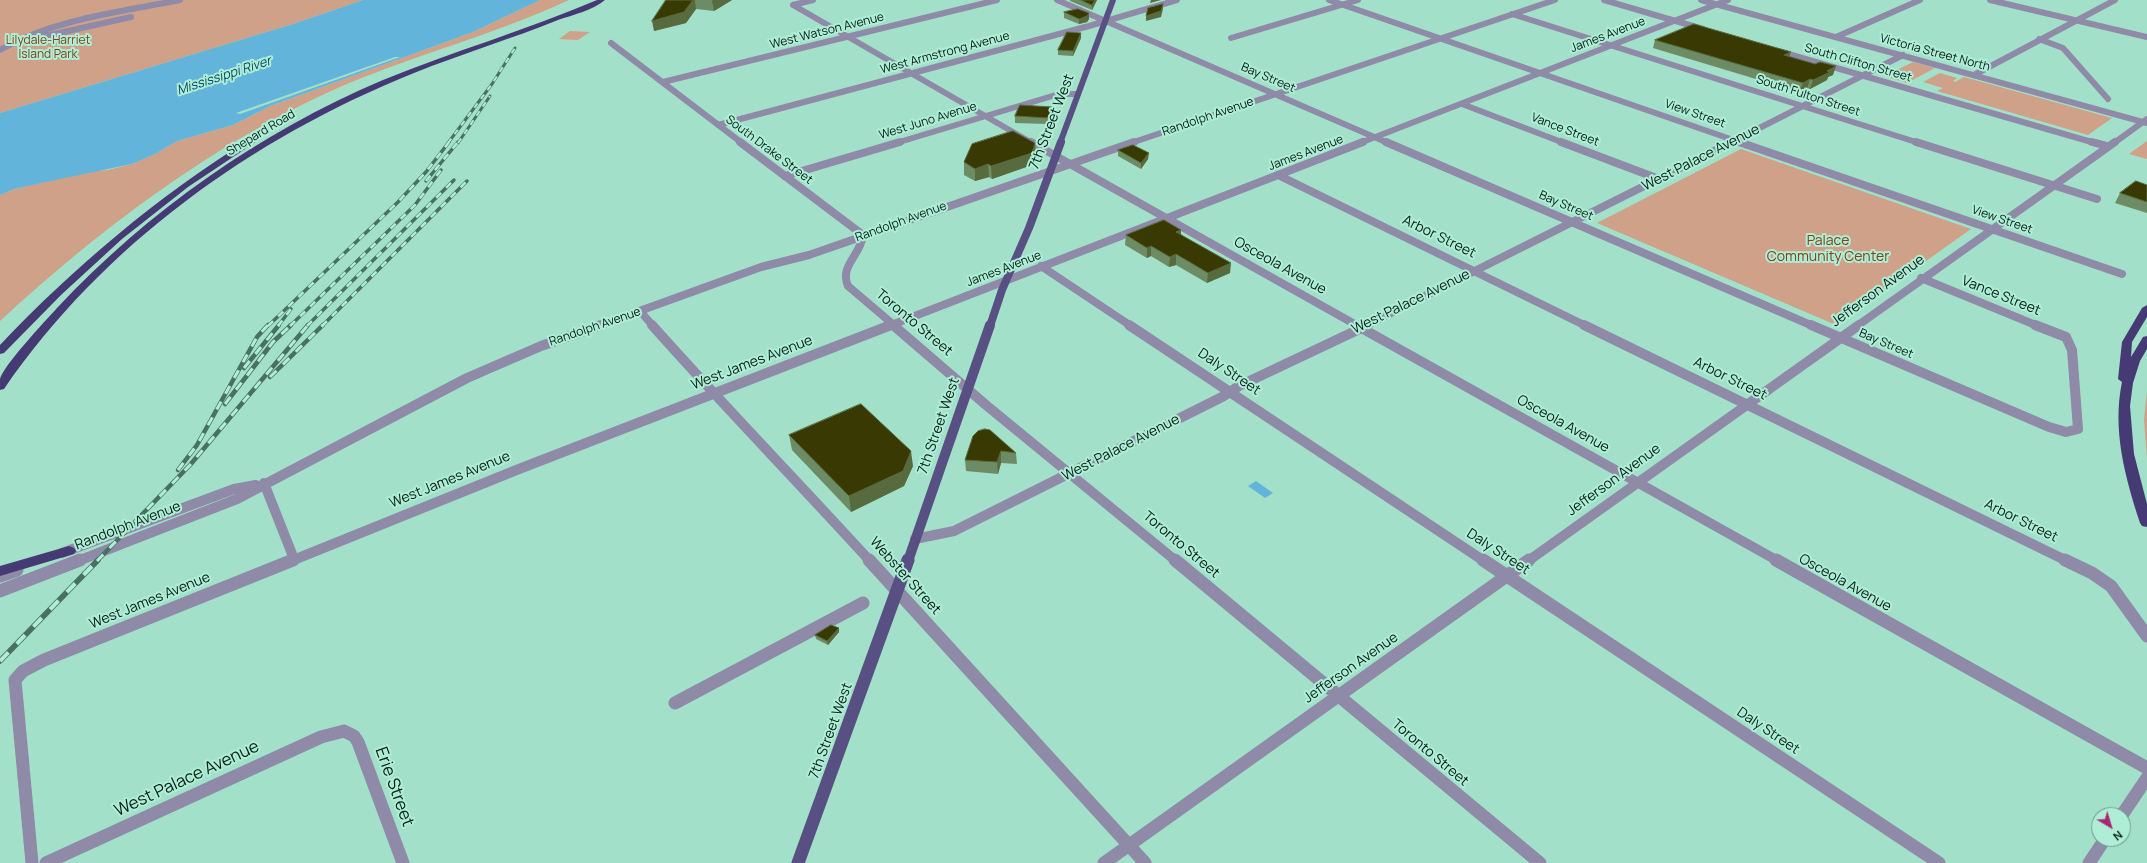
<!DOCTYPE html>
<style>
body{margin:0}
#map{position:relative;width:2147px;height:863px;overflow:hidden;background:#a2e0c9;font-family:Manrope,sans-serif}
canvas{display:block}
.north{position:absolute;left:2091px;top:807px;width:40px;height:40px;box-sizing:border-box;background:#afedd6;border:1px solid #6b9b8a;border-radius:50%;rotate:142deg;font-size:11px;font-weight:700;line-height:16px;text-align:center;color:#051f17}
.north::after{content:'';display:block;margin:auto;width:14px;height:18px;background:#a92772;clip-path:polygon(50% 0,100% 100%,50% 72%,0 100%)}
</style>
<div id="map">
<canvas width="2147" height="863"></canvas>
<div class="north">N</div>
</div>
<script>
const ctx = document.querySelector('canvas').getContext('2d');
ctx.lineJoin = 'round';
function paint(path, color) {
  ctx.fillStyle = color;
  ctx.fill(path, 'evenodd');
}
function stroke(path, color, width, dash) {
  ctx.strokeStyle = color;
  ctx.lineWidth = width;
  ctx.lineCap = dash ? 'butt' : 'round';
  ctx.setLineDash(dash || []);
  ctx.stroke(path);
}
function label(font, color, halo, rows, align = 'center') {
  ctx.font = font + ' Manrope,sans-serif';
  ctx.lineWidth = 4;
  ctx.setLineDash([]);
  ctx.textBaseline = 'middle';
  ctx.strokeStyle = halo;
  ctx.fillStyle = color;
  for (const [text, x, y, turn = 0] of rows) {
    ctx.save();
    ctx.translate(x, y);
    ctx.rotate((+turn || 0) * Math.PI / 180);
    ctx.textAlign = isNaN(turn) ? turn : align;
    if (halo) ctx.strokeText(text, 0, 0);
    ctx.fillText(text, 0, 0);
    ctx.restore();
  }
}
paint(new Path2D(`
 M 0,0 L 363,0 L 293,24 L 0,113 Z
 M 540,0 L 569,0 C 492,36 409,56 331,91 C 208,147 99,230 0,321 L 0,195 L 14,189 L 90,171 L 108,170 L 132,164 L 155,154 L 177,141 L 233,125 L 270,106 L 473,32 Z
 M 570,31 L 590,32 L 578,40 L 559,39 Z
 M 1913,62 L 1935,68 L 1907,83 L 1885,76 Z
 M 1940,73 L 1957,78 L 1953,81 L 1955,82 L 1964,77 L 2112,118 L 2088,135 L 1937,91 L 1943,88 L 1923,82 Z
 M 2147,141 L 2147,159 L 2129,154 Z
 M 1741,149 L 1971,229 L 1836,325 L 1597,223 Z
 M 2147,391 L 2147,460 L 2144,419 Z`), '#cea188');
paint(new Path2D(`
 M 363,0 L 540,0 L 473,32 L 270,106 L 233,125 L 177,141 L 155,154 L 132,164 L 50,181 L 14,189 L 0,195 L 0,113 L 293,24 Z
 M 1256,481 L 1273,493 L 1265,498 L 1248,486 Z`), '#63b4da');
paint(new Path2D(`
 M 395,57 L 400,57 L 240,114 L 236,113 Z`), '#a2e0c9');
stroke(new Path2D(`
 M 1057,0 L 1388,143
 M 1329,0 L 1742,143
 M 1604,0 L 1703,29
 M 1701,0 L 2147,123
 M 1990,0 L 2147,37
 M 793,5 L 1032,143
 M 793,5 L 813,0
 M 1512,14 L 1919,143
 M 41,37 L 131,17
 M 1836,37 L 1920,0
 M 1231,38 L 1358,0
 M 2039,39 L 2063,48 L 2108,99
 M 611,43 L 742,143
 M 0,50 C 54,19 119,12 180,0
 M 1778,51 L 2095,143
 M 1974,75 L 2115,0
 M 663,82 L 997,0
 M 1462,104 L 1564,143
 M 718,125 L 1089,26 L 1177,0
 M 896,143 L 1059,94 L 1078,94
 M 1131,143 L 1555,0
 M 1360,143 L 1728,0
 M 1730,143 L 1903,55
 M 2114,143 L 2147,119`), '#8e8aa8', 6);
stroke(new Path2D(`
 M 740,142 L 863,235
 M 1031,142 L 1358,326
 M 1386,142 L 1813,326
 M 1561,142 L 1659,179
 M 1739,142 L 2122,274
 M 1916,142 L 2097,199
 M 2092,142 L 2107,146
 M 1278,175 L 1586,326
 M 785,176 L 900,142
 M 863,235 C 861,255 839,266 848,286 L 895,326
 M 1041,266 L 1131,326
 M 1921,278 L 2038,326
 M 641,312 L 653,326
 M 598,326 L 761,267 L 809,255 L 1134,142
 M 889,326 L 1363,142
 M 1365,326 L 1732,142
 M 1857,326 L 2115,142`), '#8e8aa8', 8);
stroke(new Path2D(`
 M 652,325 C 723,405 798,482 870,561
 M 893,325 L 986,405 L 1176,561
 M 1129,325 L 1484,561
 M 1356,325 L 1778,561
 M 1584,325 L 2067,561
 M 1811,325 L 2049,427 L 2066,432 L 2078,429 L 2072,350 L 2066,337 L 2035,325
 M 264,483 L 294,559
 M 915,539 L 954,531 L 1222,397 L 1239,386 L 1368,325
 M 62,553 L 234,489 L 256,485
 M 78,561 L 237,499 L 467,378 L 541,346 L 601,325
 M 291,561 L 519,469 L 891,325
 M 1528,561 L 1859,325`), '#8e8aa8', 10);
stroke(new Path2D(`
 M 869,560 L 1145,863
 M 1175,560 L 1540,863
 M 1483,560 L 1939,863
 M 1776,560 L 2147,768
 M 2065,560 L 2092,573 L 2111,586 L 2147,636
 M 0,576 L 17,570
 M 0,591 L 80,560
 M 675,703 L 863,603
 M 2122,815 L 2147,778
 M 32,863 L 15,680 L 23,671 L 44,660 L 293,560
 M 46,863 L 321,737 L 344,731 L 354,736 L 358,742 L 403,863
 M 1104,863 L 1529,560
 M 2089,863 L 2105,839`), '#8e8aa8', 13);
stroke(new Path2D(`
 M 1060,143 L 1113,0`), '#585083', 6);
stroke(new Path2D(`
 M 990,326 L 1002,290 L 1029,228 L 1061,142`), '#585083', 8);
stroke(new Path2D(`
 M 908,561 L 990,325`), '#585083', 10);
stroke(new Path2D(`
 M 798,863 L 908,560`), '#585083', 13);
paint(new Path2D(`
 M 597,0 L 605,0 C 593,10 573,15 558,20 C 511,39 461,54 414,73 C 252,138 103,245 4,389 L 0,390 C 0,387 0,383 0,379 C 3,366 46,320 57,308 C 148,211 260,132 383,80 C 454,51 527,30 597,0 Z
 M 250,139 L 257,141 L 188,187 L 122,239 L 61,295 L 4,353 L 0,354 L 0,345 C 75,266 157,197 250,139 Z
 M 2147,305 L 2147,317 L 2132,342 L 2131,357 L 2143,337 L 2147,336 L 2147,349 L 2140,361 L 2133,383 L 2130,406 L 2134,454 L 2147,504 L 2147,527 L 2142,526 L 2140,523 C 2125,477 2112,430 2122,382 L 2118,379 L 2122,342 L 2142,308 Z
 M 69,546 L 74,548 L 76,551 L 74,554 L 0,576 L 0,566 Z`), '#463a75');
const railFar3 = new Path2D(`
 M 448,143 L 492,84 L 515,48
 M 458,143 L 490,96`);
const railFar2 = new Path2D(`
 M 426,181 L 458,142
 M 268,326 L 398,202 L 426,172 L 449,142
 M 278,326 L 291,309
 M 290,326 L 415,205 L 441,170
 M 307,326 L 454,180
 M 322,326 L 467,181`);
const railFar1 = new Path2D(`
 M 244,368 L 279,325
 M 270,377 L 323,325
 M 225,404 L 273,342 L 291,325
 M 178,470 L 197,445 L 257,337 L 268,325
 M 97,561 L 190,465 L 308,325`);
const rail = new Path2D(`
 M 0,661 L 98,560`);
stroke(railFar3, '#487163', 3);
stroke(railFar2, '#487163', 3.5);
stroke(railFar1, '#487163', 4.5);
stroke(rail, '#487163', 5.5);
stroke(railFar3, '#afedd6', 2, [5.5]);
stroke(railFar2, '#afedd6', 2.5, [7]);
stroke(railFar1, '#afedd6', 3, [9]);
stroke(rail, '#afedd6', 4, [12]);
paint(new Path2D(`
 M 666,0 L 732,0 L 714,11 L 696,9 L 686,23 L 654,31 Z
 M 1070,0 L 1097,0 L 1092,10 L 1070,1 Z
 M 1064,12 L 1089,13 L 1089,19 L 1087,22 L 1079,24 L 1064,18 Z
 M 1081,38 L 1073,56 L 1058,55 L 1058,50 Z
 M 1655,40 L 1789,57 L 1833,75 L 1828,77 L 1827,80 L 1810,89 L 1807,88 L 1799,92 L 1653,48 Z
 M 1052,113 L 1048,124 L 1015,123 L 1015,116 Z
 M 1118,150 L 1148,159 L 1141,169 L 1118,156 Z
 M 1036,156 L 1032,165 L 992,179 L 989,177 L 975,181 L 964,175 L 964,162 Z
 M 2147,185 L 2147,213 L 2115,203 L 2120,193 Z
 M 1181,234 L 1230,273 L 1207,283 L 1176,265 L 1169,267 L 1151,256 L 1147,258 L 1125,245 L 1126,235 Z
 M 789,435 L 913,466 L 904,486 L 851,512 L 792,450 Z
 M 973,436 L 1016,453 L 1017,464 L 1001,463 L 998,474 L 966,471 L 965,460 Z
 M 839,628 L 839,632 L 828,645 L 816,639 L 815,635 Z`), '#6d8c66');
paint(new Path2D(`
 M 693,0 L 695,0 L 696,9 L 686,23 L 654,31 L 652,21 Z
 M 713,0 L 732,0 L 714,11 L 712,1 Z
 M 1095,0 L 1097,0 L 1092,10 L 1092,5 Z
 M 1151,0 L 1161,0 L 1150,3 Z
 M 1163,4 L 1163,9 L 1161,17 L 1146,21 L 1146,16 Z
 M 1089,13 L 1089,19 L 1087,22 L 1079,24 L 1079,19 Z
 M 1081,33 L 1081,38 L 1073,56 L 1073,51 Z
 M 1791,52 L 1788,60 L 1784,55 Z
 M 1836,66 L 1833,75 L 1828,77 L 1827,80 L 1810,89 L 1813,80 L 1827,71 Z
 M 1810,79 L 1807,88 L 1799,92 L 1803,83 Z
 M 1052,107 L 1052,113 L 1048,124 L 1048,118 Z
 M 1035,143 L 1036,156 L 1032,165 L 992,179 L 991,166 Z
 M 1149,153 L 1148,159 L 1141,169 L 1141,163 Z
 M 988,164 L 989,177 L 975,181 L 975,169 Z
 M 1181,230 L 1181,240 L 1176,232 Z
 M 1151,246 L 1151,256 L 1147,258 L 1147,248 Z
 M 1176,254 L 1176,265 L 1169,267 L 1170,257 Z
 M 1231,263 L 1230,273 L 1207,283 L 1208,273 Z
 M 911,451 L 913,466 L 904,486 L 851,512 L 849,496 Z
 M 1001,451 L 1001,463 L 998,474 L 997,462 Z
 M 839,628 L 839,632 L 828,645 L 827,641 Z`), '#586b3e');
const building = new Path2D(`
 M 666,0 L 693,0 L 684,12 L 652,21 Z
 M 1081,0 L 1095,0 L 1092,5 Z
 M 1163,4 L 1161,11 L 1146,16 L 1148,8 Z
 M 1078,9 L 1089,13 L 1087,16 L 1079,19 L 1064,12 Z
 M 1694,24 L 1791,52 L 1784,55 L 1815,64 L 1820,62 L 1836,66 L 1827,71 L 1830,72 L 1813,80 L 1810,79 L 1803,83 L 1655,40 Z
 M 1067,32 L 1081,33 L 1073,51 L 1058,50 Z
 M 1020,105 L 1052,107 L 1048,118 L 1015,116 Z
 M 1013,131 L 1035,143 L 1032,153 L 991,166 L 988,164 L 975,169 L 964,162 L 972,144 Z
 M 1133,145 L 1149,153 L 1141,163 L 1118,150 Z
 M 2136,181 L 2147,185 L 2147,202 L 2120,193 Z
 M 1164,220 L 1181,230 L 1176,232 L 1231,263 L 1208,273 L 1176,254 L 1170,257 L 1151,246 L 1147,248 L 1126,235 Z
 M 861,404 L 911,451 L 903,471 L 849,496 L 789,435 Z
 M 985,429 L 990,430 L 1016,453 L 1001,451 L 997,462 L 965,460 L 973,436 L 978,431 Z
 M 831,625 L 839,628 L 827,641 L 815,635 Z`);
paint(building, '#383903');
stroke(building, '#586b3e', 1);
label('12px', '#051f17', '#afedd6', [
 ["West Watson Avenue",827,31,-14],
 ["James Avenue",1608,35,-21],
 ["West Armstrong Avenue",945,53,-15],
 ["Victoria Street North",1935,53,15],
 ["South Clifton Street",1858,63,16],
 ["Bay Street",1268,78,23],
 ["South Fulton Street",1808,96,18],
 ["View Street",1695,114,19],
 ["Randolph Avenue",1208,117,-19],
 ["West Juno Avenue",928,121,-17],
 ["Vance Street",1565,130,21],
 ["Shepard Road",261,133,-31],
 ["South Drake Street",769,150,37],
 ["James Avenue",1306,153,-21],
 ["Bay Street",1566,206,23],
 ["View Street",2002,220,19],
 ["Randolph Avenue",901,222,-20],
 ["James Avenue",1004,269,-21],
 ["Randolph Avenue",595,327,-19],
 ["Bay Street",1886,344,23]
]);
label('12px', '#804118', '#afedd6', [
 ["Lilydale-Harriet",48,41],
 ["Island Park",48,55]
]);
label('italic 13px', '#044c66', '#afedd6', [
 ["Mississippi River",224,76,-18]
]);
label('14px', '#051f17', '#afedd6', [
 ["7th Street West",1052,122,-69],
 ["West Palace Avenue",1701,158,-27],
 ["Arbor Street",1439,237,26],
 ["Osceola Avenue",1280,266,29],
 ["Jefferson Avenue",1878,291,-36],
 ["Vance Street",2001,296,22],
 ["West Palace Avenue",1411,302,-26],
 ["Toronto Street",914,323,40],
 ["West James Avenue",752,363,-21],
 ["Daly Street",1229,372,34],
 ["Arbor Street",1730,379,26],
 ["Osceola Avenue",1563,424,29],
 ["7th Street West",939,426,-71],
 ["West Palace Avenue",1121,448,-27],
 ["West James Avenue",450,480,-22],
 ["Jefferson Avenue",1614,480,-36],
 ["Arbor Street",2021,521,26],
 ["Randolph Avenue",128,526,-21],
 ["Toronto Street",1181,545,40],
 ["Daly Street",1498,552,33],
 ["Webster Street",905,576,48],
 ["Osceola Avenue",1845,583,29],
 ["West James Avenue",150,601,-22],
 ["Jefferson Avenue",1351,668,-35],
 ["7th Street West",831,731,-70],
 ["Daly Street",1768,731,34],
 ["Toronto Street",1430,753,40]
]);
label('14px', '#804118', '#afedd6', [
 ["Palace",1828,241],
 ["Community Center",1828,257]
]);
label('17px', '#051f17', '#afedd6', [
 ["West Palace Avenue",187,779,-25],
 ["Erie Street",394,787,70]
]);
</script>
